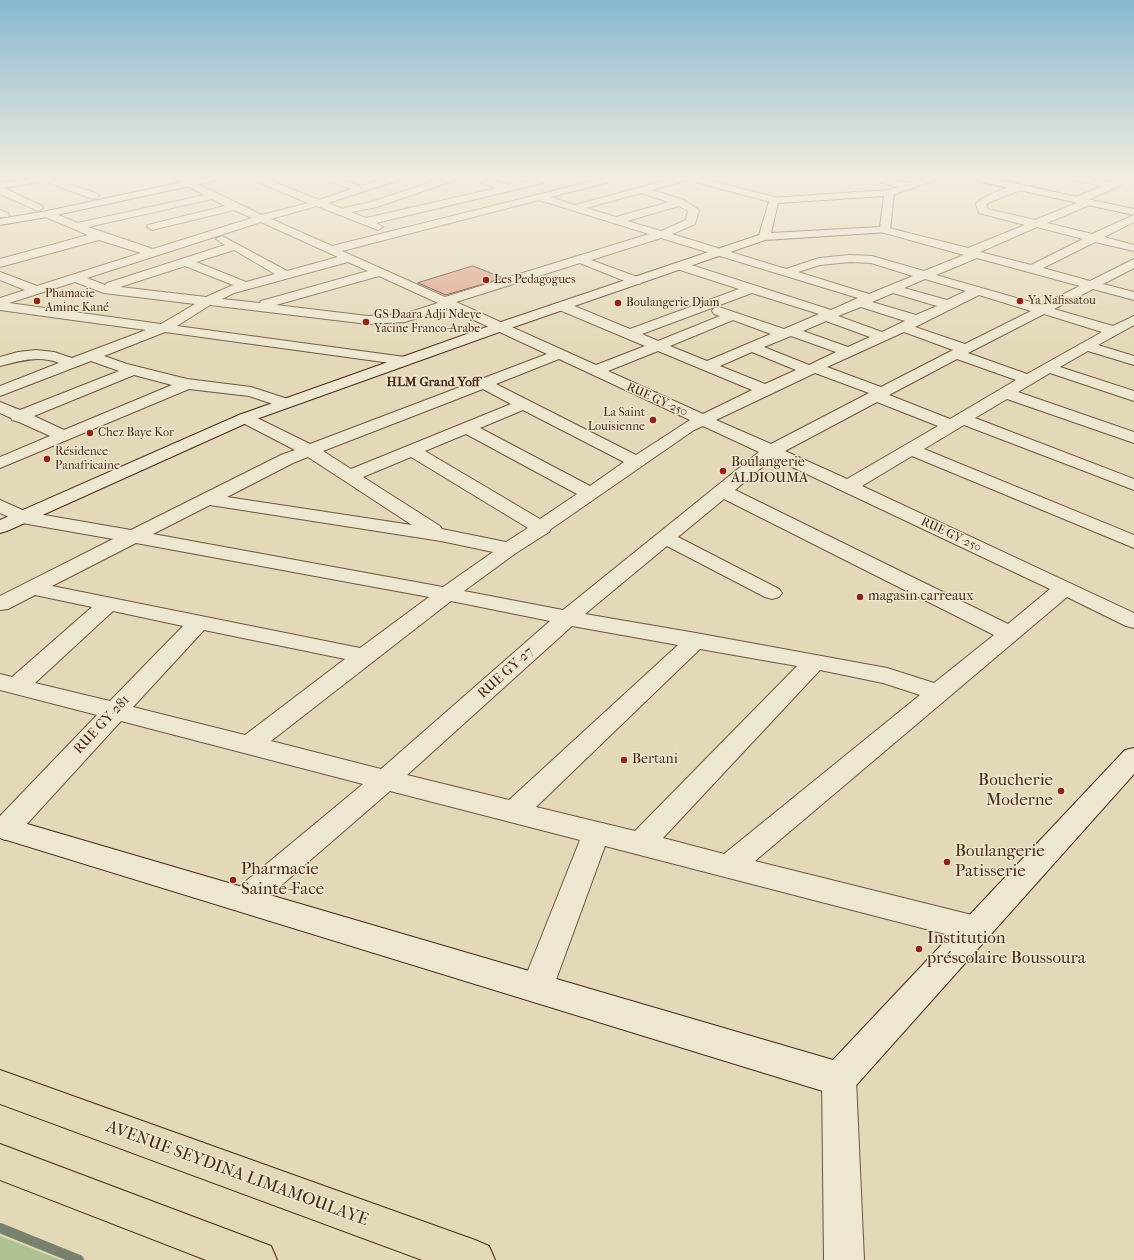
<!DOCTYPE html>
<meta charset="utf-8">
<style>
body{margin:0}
canvas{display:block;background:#e3d8b7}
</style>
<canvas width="1134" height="1260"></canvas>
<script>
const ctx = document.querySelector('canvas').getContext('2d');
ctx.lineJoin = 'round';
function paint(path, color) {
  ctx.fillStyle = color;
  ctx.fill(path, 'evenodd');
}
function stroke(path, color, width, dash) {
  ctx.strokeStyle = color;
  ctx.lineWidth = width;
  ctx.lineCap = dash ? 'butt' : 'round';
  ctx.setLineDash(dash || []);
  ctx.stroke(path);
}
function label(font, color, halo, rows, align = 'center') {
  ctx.font = font + ' "IM FELL French Canon",serif';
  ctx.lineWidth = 3;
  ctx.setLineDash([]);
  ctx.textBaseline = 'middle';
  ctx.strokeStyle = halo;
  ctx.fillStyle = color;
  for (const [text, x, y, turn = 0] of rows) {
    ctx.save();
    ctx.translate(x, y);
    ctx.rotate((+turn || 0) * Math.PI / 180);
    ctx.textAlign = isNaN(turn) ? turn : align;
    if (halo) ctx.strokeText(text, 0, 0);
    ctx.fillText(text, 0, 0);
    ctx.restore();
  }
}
paint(new Path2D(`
 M 0,1236 L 61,1260 L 0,1260 Z`), '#afc092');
stroke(new Path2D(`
 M 0,1228 L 79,1260`), '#78816e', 10);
const building = new Path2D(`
 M 473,266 L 503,278 L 446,295 L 418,283 Z`);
paint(building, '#dfa288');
stroke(building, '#4a2916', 1);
const street = new Path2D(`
 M 32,178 L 52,178 L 98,194 L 99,196 L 94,199 L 90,198 L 44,181 L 4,188 L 42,206 L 43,208 L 38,211 L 0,194 L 0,183 Z
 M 173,178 L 185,178 L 262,215 L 308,203 L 253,180 L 251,178 L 264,178 L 319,200 L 351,189 L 325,180 L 323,178 L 336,178 L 361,186 L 387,178 L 401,178 L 399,180 L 328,203 L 343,209 L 344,208 L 371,202 L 444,178 L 457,178 L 455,180 L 377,207 L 351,212 L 366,218 L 497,188 L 472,180 L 470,178 L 484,178 L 508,185 L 540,178 L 556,178 L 551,181 L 376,223 L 383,227 L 378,230 L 317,206 L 271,219 L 332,246 L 605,178 L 620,178 L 618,180 L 550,197 L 575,205 L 675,178 L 700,178 L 778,198 L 779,200 L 774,203 L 688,180 L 652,190 L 684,200 L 699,210 L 695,224 L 672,234 L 786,269 L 819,258 L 850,255 L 872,256 L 924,271 L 964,255 L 881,232 L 880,230 L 881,228 L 885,227 L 968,248 L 1025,225 L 979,213 L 976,204 C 981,197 1015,183 1023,185 L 1025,187 L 1023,189 L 990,202 L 986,205 L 988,209 L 1035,220 L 1077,203 L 1073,200 L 1074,198 L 1102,186 L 1073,180 L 1071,178 L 1089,178 L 1111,182 L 1118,178 L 1129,178 C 1123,186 1099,195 1089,199 L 1093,202 L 1092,204 L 1047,223 L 1092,234 L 1134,215 L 1134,222 L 1104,237 L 1134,245 L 1134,251 L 1095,242 L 1043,268 L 1090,281 L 1134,259 L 1134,268 L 1103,284 L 1134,292 L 1134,300 L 1093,289 L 1054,309 L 1113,326 L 1134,316 L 1134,325 L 1098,345 L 1134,356 L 1134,365 L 1088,351 L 1060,367 L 1134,391 L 1134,401 L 1050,373 L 1018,392 L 1134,432 L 1134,443 L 1007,399 L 975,418 L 1134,479 L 1134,490 L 964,425 L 924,449 L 1134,535 L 1134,548 L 912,456 L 862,486 L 1134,613 L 1134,628 L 1126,626 L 1067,597 L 755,861 L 976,916 L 987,920 L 991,929 L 987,938 L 976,942 L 605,846 L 553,988 L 548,998 L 537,1003 L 526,998 L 521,988 L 580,840 L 390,791 L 254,909 L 244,912 L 234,909 L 229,900 L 234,891 L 363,784 L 121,721 L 15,837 L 5,840 L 0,838 L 0,816 L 97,715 L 0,690 L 0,674 L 12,677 L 92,607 L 35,595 L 8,609 L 0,610 L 0,596 L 113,539 L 22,523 L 0,513 L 0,500 L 27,512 L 131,530 L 281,455 L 295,450 L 239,421 L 237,418 L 239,415 L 245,413 L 251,415 L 310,444 L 547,354 L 448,308 L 405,322 L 368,324 L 210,305 L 177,326 L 405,357 L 410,358 L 412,361 L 410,364 L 405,365 L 165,332 L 104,356 L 127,364 L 187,379 L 251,387 L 291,400 L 293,403 L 291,406 L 285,408 L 249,396 L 189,389 L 0,468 L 0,457 L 50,436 L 19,422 L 12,420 L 11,418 L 0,413 L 0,402 L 20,410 L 119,371 L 91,361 L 0,396 L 0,386 L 59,363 C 39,355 20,361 0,366 L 0,357 L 18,352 L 36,350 L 54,352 L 72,358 L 146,330 L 0,310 L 0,298 L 25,290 L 0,280 L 0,272 L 37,286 L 141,253 L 99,240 L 0,267 L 0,259 L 88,235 L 43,216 L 42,214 L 43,212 L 51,212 L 78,223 L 204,195 ZM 641,193 L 669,202 L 616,217 L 586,208 ZM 212,199 L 225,206 L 148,225 L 147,227 L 152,230 L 234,210 L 252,218 L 153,249 L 88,227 ZM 539,200 L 649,234 L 445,297 L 342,251 ZM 679,206 L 688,211 L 686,220 L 661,231 L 627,221 ZM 261,222 L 338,257 L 287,271 L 222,236 L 216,239 L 225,245 L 107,283 L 105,285 L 87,278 ZM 1037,227 L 1083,239 L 1031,265 L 980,252 ZM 661,238 L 858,298 L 831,310 L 685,263 L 677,263 L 675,266 L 677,269 L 739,289 L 630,329 L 567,303 L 557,303 L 555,306 L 557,309 L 645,346 L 596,365 L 456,302 L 580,263 L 632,284 L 640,284 L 642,281 L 640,278 L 591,260 ZM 234,250 L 275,274 L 246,282 L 196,262 ZM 977,258 L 1080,286 L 1041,305 L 936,275 ZM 348,262 L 368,271 L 261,301 L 260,303 L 222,299 L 234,293 ZM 850,262 L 871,263 L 913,276 L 869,294 L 798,272 L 820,265 ZM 185,266 L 233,285 L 206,297 L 120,287 ZM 379,276 L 438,303 L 404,314 L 368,316 L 276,305 ZM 925,279 L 966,291 L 947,300 L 904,288 ZM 75,282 L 104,293 L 195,304 L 161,324 L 9,303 ZM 752,293 L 819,314 L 784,329 L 719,307 L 714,308 L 712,311 L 714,314 L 720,316 L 658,341 L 642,334 ZM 893,293 L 937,306 L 916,315 L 872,302 ZM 979,295 L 1031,311 L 965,344 L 915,327 ZM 861,307 L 905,321 L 882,332 L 838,316 ZM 1044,314 L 1102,332 L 1027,374 L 968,353 ZM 733,320 L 771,334 L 707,361 L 670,346 ZM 826,321 L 870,337 L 848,347 L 803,331 ZM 904,332 L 953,350 L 881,387 L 827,367 ZM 791,336 L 836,352 L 809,365 L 764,347 ZM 658,351 L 752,390 L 703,414 L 608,371 ZM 752,352 L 796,370 L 765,384 L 720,366 ZM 559,359 L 690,420 L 636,455 L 496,384 ZM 957,359 L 1016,380 L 950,419 L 889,395 ZM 815,373 L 869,393 L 771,444 L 716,420 ZM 134,375 L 172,385 L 64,430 L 34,416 ZM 483,389 L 511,404 L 351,469 L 323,451 ZM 877,402 L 938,426 L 847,479 L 785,451 ZM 523,410 L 624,462 L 590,486 L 480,428 ZM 703,426 L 759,452 L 563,610 L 464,591 L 516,553 L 549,532 L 551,529 L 694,430 ZM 466,434 L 577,494 L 540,519 L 425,451 ZM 308,457 L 412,525 L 227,497 L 293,463 ZM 411,457 L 528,528 L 506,542 L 442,529 L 440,526 L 363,477 ZM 773,458 L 1050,589 L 1008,624 L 735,490 ZM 724,499 L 994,635 L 934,683 L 887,668 L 696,633 L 585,614 L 667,546 L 765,597 L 772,599 L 779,597 L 782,593 L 779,589 L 678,537 ZM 210,505 L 441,541 L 493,552 L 443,587 L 153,534 ZM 136,543 L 429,597 L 360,648 L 52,586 ZM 451,601 L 550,621 L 381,769 L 271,741 ZM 113,611 L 183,626 L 110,701 L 35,683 ZM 572,626 L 678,645 L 509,800 L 407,775 ZM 204,630 L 345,659 L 245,735 L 133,707 ZM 700,649 L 797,666 L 635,831 L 536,807 ZM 820,670 L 883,683 L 920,695 L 724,854 L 663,838 Z
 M 868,178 L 884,178 L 909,183 L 925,178 L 938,178 L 936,180 L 889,196 L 885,195 L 884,193 L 885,191 L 898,187 L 870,180 Z
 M 0,210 L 8,213 L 9,215 L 8,217 L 0,217 Z
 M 839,1062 L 851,1067 L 856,1079 L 864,1260 L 824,1260 L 822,1079 L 827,1067 Z`);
const secondary = new Path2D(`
 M 201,178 L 218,178 L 213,181 L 47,217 L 0,225 L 0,219 L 47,211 Z
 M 972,178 L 989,178 L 1134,209 L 1134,215 L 977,181 Z
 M 889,190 L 894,193 L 890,230 L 889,232 L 765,240 L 505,330 L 251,421 L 7,531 L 0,533 L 0,520 L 239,415 L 495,324 L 759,235 L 770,198 ZM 884,196 L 880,227 L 771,233 L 778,203 Z
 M 1134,748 L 1134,774 L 851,1091 L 839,1096 L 0,838 L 0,816 L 833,1060 L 1125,750 Z`);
const highway = new Path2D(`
 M 0,1070 L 475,1240 L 489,1246 L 495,1260 L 422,1260 L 0,1104 Z
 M 0,1144 L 271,1246 L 277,1260 L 206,1260 L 0,1180 Z`);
stroke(street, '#70553e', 2);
stroke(secondary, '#4a2916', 2);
stroke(highway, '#4a2916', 2);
paint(street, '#ede6d0');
paint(secondary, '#ede6d0');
paint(highway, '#e3d8b7');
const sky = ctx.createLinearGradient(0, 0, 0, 354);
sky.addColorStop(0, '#87b7cf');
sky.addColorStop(0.5, '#f2eddf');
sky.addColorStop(1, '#f2eddf00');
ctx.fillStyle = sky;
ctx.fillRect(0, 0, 1134, 354);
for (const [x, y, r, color] of [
 [486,280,4,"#8f2418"],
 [37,301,4,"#8f2418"],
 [1020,301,4,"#8f2418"],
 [618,303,4,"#8f2418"],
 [366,322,4,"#8f2418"],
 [653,420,4,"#8f2418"],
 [90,433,4,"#8f2418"],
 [47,459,4,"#8f2418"],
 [723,471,4,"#8f2418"],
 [860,597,4,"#8f2418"],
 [624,760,4,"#8f2418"],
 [1061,791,4,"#8f2418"],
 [947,862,4,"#8f2418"],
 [233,880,4,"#8f2418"],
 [919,949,4,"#8f2418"]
]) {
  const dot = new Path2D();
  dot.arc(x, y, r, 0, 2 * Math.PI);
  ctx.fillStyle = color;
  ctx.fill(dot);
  stroke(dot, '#ede6d0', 1.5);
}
label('12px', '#4a2916', '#ede6d0', [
 ["Les Pedagogues",494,280],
 ["Phamacie",45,294],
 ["Amine Kané",45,308],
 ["Ya Nafissatou",1028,301],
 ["Boulangerie Djam",626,303],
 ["GS Daara Adji Ndeye",374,315],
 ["Yacine Franco-Arabe",374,329],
 ["La Saint",645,413,"right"],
 ["Louisienne",645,427,"right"],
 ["Chez Baye Kor",98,433],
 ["Résidence",55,452],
 ["Panafricaine",55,466]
], 'left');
label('12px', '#4a2916', '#ede6d0', [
 ["RUE GY-250",657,400,24],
 ["RUE GY-250",951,535,25]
]);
label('bold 13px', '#4a2916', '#ede6d0', [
 ["HLM Grand Yoff",433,383]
]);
label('14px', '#4a2916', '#ede6d0', [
 ["Boulangerie",731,463],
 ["ALDIOUMA",731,479],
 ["magasin carreaux",868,597],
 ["Bertani",632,760]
], 'left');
label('14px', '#4a2916', '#ede6d0', [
 ["RUE GY-27",506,673,-42],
 ["RUE GY-281",102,725,-47]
]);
label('17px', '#4a2916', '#ede6d0', [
 ["Boucherie",1053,781,"right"],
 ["Moderne",1053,801,"right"],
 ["Boulangerie",955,852],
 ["Patisserie",955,872],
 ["Pharmacie",241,870],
 ["Sainte-Face",241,890],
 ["Institution",927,939],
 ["préscolaire Boussoura",927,959]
], 'left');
label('17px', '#4a2916', '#ede6d0', [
 ["AVENUE SEYDINA LIMAMOULAYE",237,1174,20]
]);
</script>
